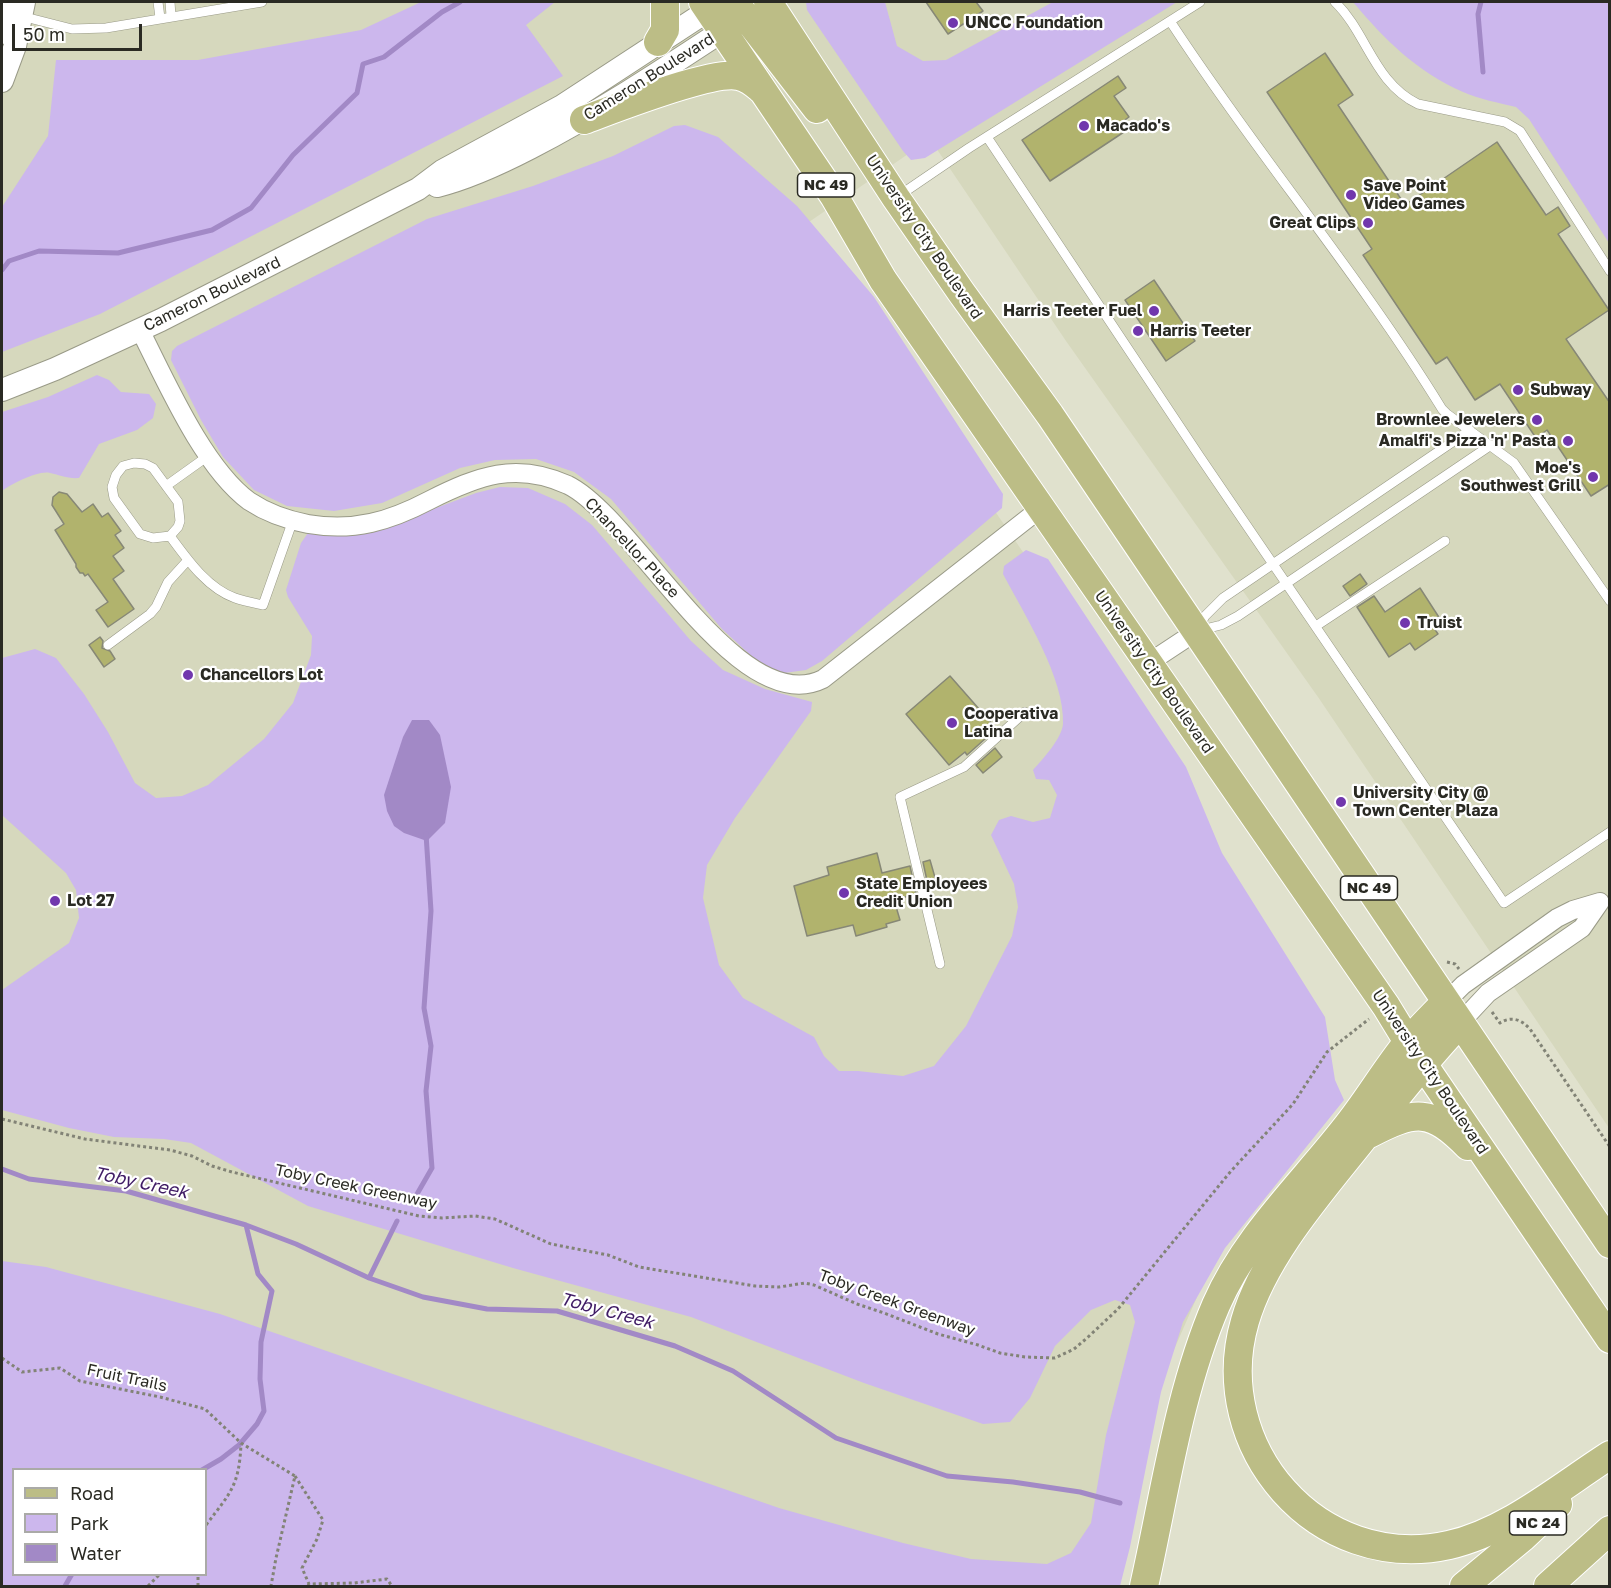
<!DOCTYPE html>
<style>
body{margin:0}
#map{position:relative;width:1611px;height:1588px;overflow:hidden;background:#e0e1cd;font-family:"Golos Text",sans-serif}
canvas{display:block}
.frame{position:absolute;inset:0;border:3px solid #2a2a23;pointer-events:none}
.legend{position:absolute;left:12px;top:1468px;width:195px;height:108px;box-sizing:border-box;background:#fff;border:2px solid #aaaaa7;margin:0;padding:8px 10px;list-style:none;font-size:18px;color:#2a2a23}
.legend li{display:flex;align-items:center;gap:12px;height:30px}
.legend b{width:30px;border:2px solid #aaaaa7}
.scale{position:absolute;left:12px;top:24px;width:130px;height:27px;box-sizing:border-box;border:3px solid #2a2a23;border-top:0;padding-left:8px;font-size:18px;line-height:21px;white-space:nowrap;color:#2a2a23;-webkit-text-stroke:4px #fff;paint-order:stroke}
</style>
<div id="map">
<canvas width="1611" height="1588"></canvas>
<div class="frame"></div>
<ul class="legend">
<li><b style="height:8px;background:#bcbd86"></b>Road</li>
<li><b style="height:16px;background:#ccb7ed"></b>Park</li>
<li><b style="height:16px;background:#a289c6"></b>Water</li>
</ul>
<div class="scale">50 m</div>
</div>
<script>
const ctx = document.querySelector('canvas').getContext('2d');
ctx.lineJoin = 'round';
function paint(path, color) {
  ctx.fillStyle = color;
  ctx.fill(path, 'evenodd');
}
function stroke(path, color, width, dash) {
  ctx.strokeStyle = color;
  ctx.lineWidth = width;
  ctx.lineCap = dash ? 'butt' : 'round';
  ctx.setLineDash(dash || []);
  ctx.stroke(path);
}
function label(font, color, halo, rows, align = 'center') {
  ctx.font = font + ' "Golos Text",sans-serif';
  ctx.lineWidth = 4.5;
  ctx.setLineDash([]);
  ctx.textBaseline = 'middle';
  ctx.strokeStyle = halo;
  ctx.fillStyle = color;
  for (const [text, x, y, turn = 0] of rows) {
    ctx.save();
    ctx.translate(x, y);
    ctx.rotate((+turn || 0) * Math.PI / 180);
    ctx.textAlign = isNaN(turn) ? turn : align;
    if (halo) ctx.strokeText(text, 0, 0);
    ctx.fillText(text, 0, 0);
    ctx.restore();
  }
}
paint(new Path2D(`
 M 2,2 L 1609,2 L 1609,1128 L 1318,697 L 1066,341 L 930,139 L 809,222 L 977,485 L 1062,609 L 1316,1024 L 1071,1586 L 2,1586 ZM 14,1470 L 206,1470 L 206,1574 L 14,1574 Z`), '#d6d8bd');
paint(new Path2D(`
 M 421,2 L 555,2 L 526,25 L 563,76 L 100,314 L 2,352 L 2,207 L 48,136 L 56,60 L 198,60 L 361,30 Z
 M 806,2 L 885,2 L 897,46 L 923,61 L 946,60 L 1053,2 L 1177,2 L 925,158 L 911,160 L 903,151 L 813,19 L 807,10 Z
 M 1353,2 L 1609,2 L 1609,243 L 1529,119 L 1516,107 C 1499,103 1479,99 1463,92 C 1416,71 1385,40 1353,2 Z
 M 685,125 L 718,137 L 797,206 L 874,297 L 1003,494 L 1002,508 L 822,661 L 806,670 L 784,673 L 759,663 L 722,629 L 611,499 L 574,472 L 536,459 L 495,460 L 460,468 L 382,503 L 334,511 L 287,506 L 254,490 L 223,457 L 201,420 L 171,360 L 172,351 L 177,346 L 427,219 L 533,186 L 613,156 L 674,126 Z
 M 97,375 L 109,380 L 121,392 L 149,394 L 156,404 L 153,418 L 137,430 L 99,444 L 79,478 C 68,479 60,475 50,473 C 38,470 12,484 2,491 L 2,412 L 48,397 Z
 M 500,487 L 528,488 L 565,504 L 592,525 L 691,641 L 723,670 L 765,689 L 812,702 L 811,711 L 735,818 L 707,865 L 703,898 L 719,965 L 743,998 L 814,1037 L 824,1056 L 839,1071 L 858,1071 L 903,1076 L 934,1066 L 966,1026 L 1012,936 L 1018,907 L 1014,884 L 991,835 L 999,820 L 1011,816 L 1033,822 L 1050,818 L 1057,795 L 1049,780 L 1036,779 L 1033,770 C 1043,759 1062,738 1063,724 C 1065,678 1024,614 1003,574 L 1004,566 L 1026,550 L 1048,559 L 1186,767 L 1222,853 L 1325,1017 L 1335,1080 L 1344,1100 L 1225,1248 L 1183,1322 L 1161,1392 L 1130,1547 L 1120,1586 L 2,1586 L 2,1261 L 46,1267 L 220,1314 L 779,1508 L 903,1543 L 971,1559 L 1047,1564 L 1071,1553 L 1091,1523 L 1106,1435 L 1135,1322 L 1130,1305 L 1115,1300 L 1091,1310 L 1055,1346 L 1030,1398 L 1010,1422 L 983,1424 L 864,1383 L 691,1317 L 513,1268 L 308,1206 L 191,1143 L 164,1139 L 114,1137 L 69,1128 L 2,1110 L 2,990 L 69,943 L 79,918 L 76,890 L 66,873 L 2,815 L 2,658 L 35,649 L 56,658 L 84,694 L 108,732 L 135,783 L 156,798 L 182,796 L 208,785 L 264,739 L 293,703 L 311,655 L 312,636 L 288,597 L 286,590 L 301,543 L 308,533 L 396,523 L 476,493 ZM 14,1470 L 206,1470 L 206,1574 L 14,1574 Z`), '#ccb7ed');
paint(new Path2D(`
 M 412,720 L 429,720 L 440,735 L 451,787 L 445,823 L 427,841 L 404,833 L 394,826 L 387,811 L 384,795 L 403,737 Z`), '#a289c6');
stroke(new Path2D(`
 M 1481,2 L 1478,14 L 1483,72
 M 2,270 L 9,261 L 39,251 L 118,253 L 212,230 L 251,208 L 293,155 L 357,93 L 363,64 L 384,57 L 442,12 L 460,2
 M 2,1169 L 29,1179 L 126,1191 L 246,1225 L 296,1244 L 369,1278 L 423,1297 L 487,1309 L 557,1311 L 675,1346 L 733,1371 L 836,1438 L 947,1476 L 1013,1482 L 1080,1492 L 1120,1503
 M 413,1201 L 432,1168 L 426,1091 L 431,1046 L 424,1008 L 431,911 L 426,834
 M 369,1278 L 397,1221
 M 202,1470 L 221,1459 L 239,1445 L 257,1424 L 264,1411 L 260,1379 L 261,1342 L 272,1291 L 258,1274 L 246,1225
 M 65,1586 L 72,1574`), '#a289c6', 5);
const building = new Path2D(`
 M 926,2 L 976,2 L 983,11 L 948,34 Z
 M 1325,53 L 1353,95 L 1338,105 L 1405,205 L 1497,142 L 1546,215 L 1558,207 L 1570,226 L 1558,234 L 1609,310 L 1566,339 L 1610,403 L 1610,484 L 1591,496 L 1547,430 L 1536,438 L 1500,384 L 1475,400 L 1447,357 L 1436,364 L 1363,255 L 1372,249 L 1267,92 Z
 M 1118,76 L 1126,88 L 1114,96 L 1129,117 L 1122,122 L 1127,130 L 1050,181 L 1022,140 Z
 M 1154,280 L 1195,341 L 1166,361 L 1125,300 Z
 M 59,492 L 67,494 L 82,512 L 93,504 L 102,517 L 108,513 L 121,531 L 115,535 L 124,548 L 113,556 L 124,571 L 113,579 L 134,609 L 108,627 L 96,610 L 108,602 L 88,574 L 85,576 L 83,573 L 80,573 L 76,567 L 76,564 L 55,530 L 64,524 L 52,505 L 53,497 Z
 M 1360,574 L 1367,584 L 1350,596 L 1343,586 Z
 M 1420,588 L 1442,622 L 1434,628 L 1438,634 L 1415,650 L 1410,643 L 1389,657 L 1357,607 L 1374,596 L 1385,612 Z
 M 100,637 L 103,641 L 102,648 L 110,651 L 115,659 L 104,667 L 89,645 Z
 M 950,676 L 994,726 L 984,735 L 986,738 L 967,755 L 965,752 L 949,765 L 906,714 Z
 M 995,748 L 1002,757 L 983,773 L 976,765 Z
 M 877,853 L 882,873 L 910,866 L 916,894 L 894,900 L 900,920 L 886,924 L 887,927 L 856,936 L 853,925 L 807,936 L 794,886 L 829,875 L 827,867 Z
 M 930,860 L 938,888 L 929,890 L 923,862 Z`);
paint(building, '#b1b36d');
stroke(building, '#878876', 1.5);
const service = new Path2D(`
 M 158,2 L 160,18
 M 170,2 L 171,16
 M 1335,2 C 1367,33 1374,83 1418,104 L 1505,122 L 1520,131 L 1610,271
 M 21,16 L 72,29 L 106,28 L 262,2
 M 1170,21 C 1256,153 1359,274 1442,409 L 1447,414 L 1514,463 L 1610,601
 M 987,137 L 1200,457 L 1504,903 L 1610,832
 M 900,195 L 969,148 L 1200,2
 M 1470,430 L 1223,598 L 1205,616 L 1197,631 L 1221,625 L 1238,616 L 1491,445
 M 134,463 L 145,464 L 153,468 L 178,502 L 180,521 L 178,527 L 170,536 L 153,538 L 140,534 L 114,498 L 112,487 L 116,475 L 123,466 Z
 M 166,486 L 208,456
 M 170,536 C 187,559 207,588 235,598 C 244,601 254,603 263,605 L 293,520
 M 1316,626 L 1445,541
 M 108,645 L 150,614 L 156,607 L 168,582 L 188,560
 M 940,964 L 900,797 L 964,767 L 1025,712`);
const minor = new Path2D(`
 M 140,330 C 166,381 203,467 249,501 C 267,513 287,520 308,524 C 354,532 390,521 430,500 C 478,476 516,461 568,485 C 635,518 738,721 823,679 L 1041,508
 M 1147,664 L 1197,631
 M 1446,1002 L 1463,985 L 1557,918 L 1573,910 L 1600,902 L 1582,928 L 1488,993 L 1460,1023`);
const tertiary = new Path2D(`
 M 2,33 L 7,2
 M 2,81 L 15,46 L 24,2
 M 437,186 C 469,178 501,163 530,148 C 602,111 669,66 736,22
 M 2,390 L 55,369 L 161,320 L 418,189 L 442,171 L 562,106 L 721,2`);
const primary = new Path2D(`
 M 703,2 L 834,196 L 883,280 L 1386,1006 L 1408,1042 L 1610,1339
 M 768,2 L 896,198 L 961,292 L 1050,415 L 1610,1244
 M 709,9 C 720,5 733,5 743,13 L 817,109
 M 658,42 L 665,30 L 665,2
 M 584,120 C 614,109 712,70 739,76 C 749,78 755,84 762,90
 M 1460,1023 C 1426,1059 1396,1097 1365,1136 C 1323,1189 1264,1255 1245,1321 C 1208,1447 1318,1574 1449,1545 C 1507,1532 1560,1487 1610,1455
 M 1369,1134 C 1415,1110 1431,1108 1468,1146
 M 1144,1586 C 1165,1493 1178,1394 1216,1305 C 1245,1238 1300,1186 1344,1130 C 1367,1102 1385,1070 1408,1042 C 1420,1028 1433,1015 1446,1002
 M 1464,1586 L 1522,1538 L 1558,1504
 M 1548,1586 L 1610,1530`);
stroke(service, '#999a87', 10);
stroke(minor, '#999a87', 20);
stroke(tertiary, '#999a87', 24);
stroke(primary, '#fff', 30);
stroke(new Path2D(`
 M 1447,962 L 1455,964 L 1459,969
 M 1492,1012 L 1500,1023 C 1511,1016 1521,1019 1530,1029 L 1610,1147
 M 2,1119 L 85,1139 L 170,1150 L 192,1156 L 212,1166 L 232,1172 L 419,1216 L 442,1218 L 475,1216 L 495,1219 L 551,1244 L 608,1255 L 639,1267 L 755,1286 L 779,1287 L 805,1283 L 814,1285 L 857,1304 L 884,1313 L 938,1334 L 978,1345 L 1000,1353 L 1025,1357 L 1055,1358 L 1074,1349 L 1087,1338 L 1118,1309 L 1231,1171 L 1293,1104 L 1327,1052 L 1369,1019
 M 2,1358 L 22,1372 L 60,1368 L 80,1381 L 160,1397 L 205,1409 L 241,1443 L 295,1476 L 276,1558 L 271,1586
 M 295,1476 L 323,1520 L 317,1539 L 302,1568 L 309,1584
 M 206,1525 C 231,1492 239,1486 241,1444
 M 148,1586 L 160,1574
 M 198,1586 L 198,1574
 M 308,1586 L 309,1584 L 354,1583 L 387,1579 L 392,1586`), '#828376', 3, [3, 3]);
stroke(service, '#fff', 9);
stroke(minor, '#fff', 18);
stroke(tertiary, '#fff', 22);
stroke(primary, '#bcbd86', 28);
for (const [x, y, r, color] of [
 [953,23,6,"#7137ad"],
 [1084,126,6,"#7137ad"],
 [1351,195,6,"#7137ad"],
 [1368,223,6,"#7137ad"],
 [1154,311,6,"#7137ad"],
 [1138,331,6,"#7137ad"],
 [1518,390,6,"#7137ad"],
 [1537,420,6,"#7137ad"],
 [1568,441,6,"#7137ad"],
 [1593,477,6,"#7137ad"],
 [1405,623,6,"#7137ad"],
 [188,675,6,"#7137ad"],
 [952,723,6,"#7137ad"],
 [1341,802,6,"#7137ad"],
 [844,893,6,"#7137ad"],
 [55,901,6,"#7137ad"]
]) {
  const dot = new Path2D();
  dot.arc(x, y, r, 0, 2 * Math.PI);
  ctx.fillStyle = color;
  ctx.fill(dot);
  stroke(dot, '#fff', 2);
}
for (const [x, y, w] of [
 [826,185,57],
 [1369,888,57],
 [1538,1523,57]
]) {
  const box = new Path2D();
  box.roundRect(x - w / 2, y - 12, w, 24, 4.5);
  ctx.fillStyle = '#fff';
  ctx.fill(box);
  stroke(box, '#2a2a23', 1.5);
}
label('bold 15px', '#2a2a23', null, [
 ["NC 49",826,185],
 ["NC 49",1369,888],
 ["NC 24",1538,1523]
]);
label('bold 16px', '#2a2a23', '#fff', [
 ["UNCC Foundation",965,23],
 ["Macado's",1096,126],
 ["Save Point",1363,186],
 ["Video Games",1363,204],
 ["Great Clips",1356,223,"right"],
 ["Harris Teeter Fuel",1142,311,"right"],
 ["Harris Teeter",1150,331],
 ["Subway",1530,390],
 ["Brownlee Jewelers",1525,420,"right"],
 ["Amalfi's Pizza 'n' Pasta",1556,441,"right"],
 ["Moe's",1581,468,"right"],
 ["Southwest Grill",1581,486,"right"],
 ["Truist",1417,623],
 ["Chancellors Lot",200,675],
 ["Cooperativa",964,714],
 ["Latina",964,732],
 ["University City @",1353,793],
 ["Town Center Plaza",1353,811],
 ["State Employees",856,884],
 ["Credit Union",856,902],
 ["Lot 27",67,901]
], 'left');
label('16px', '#2a2a23', '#fff', [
 ["Cameron Boulevard",649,77,-32],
 ["University City Boulevard",924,237,56],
 ["Cameron Boulevard",212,294,-26],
 ["Chancellor Place",632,548,47],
 ["University City Boulevard",1154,672,55],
 ["University City Boulevard",1430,1072,56],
 ["Toby Creek Greenway",356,1187,12],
 ["Toby Creek Greenway",897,1303,20],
 ["Fruit Trails",127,1378,12]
]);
label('italic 18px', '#401c65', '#fff', [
 ["Toby Creek",141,1183,12],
 ["Toby Creek",607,1311,15]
]);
</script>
